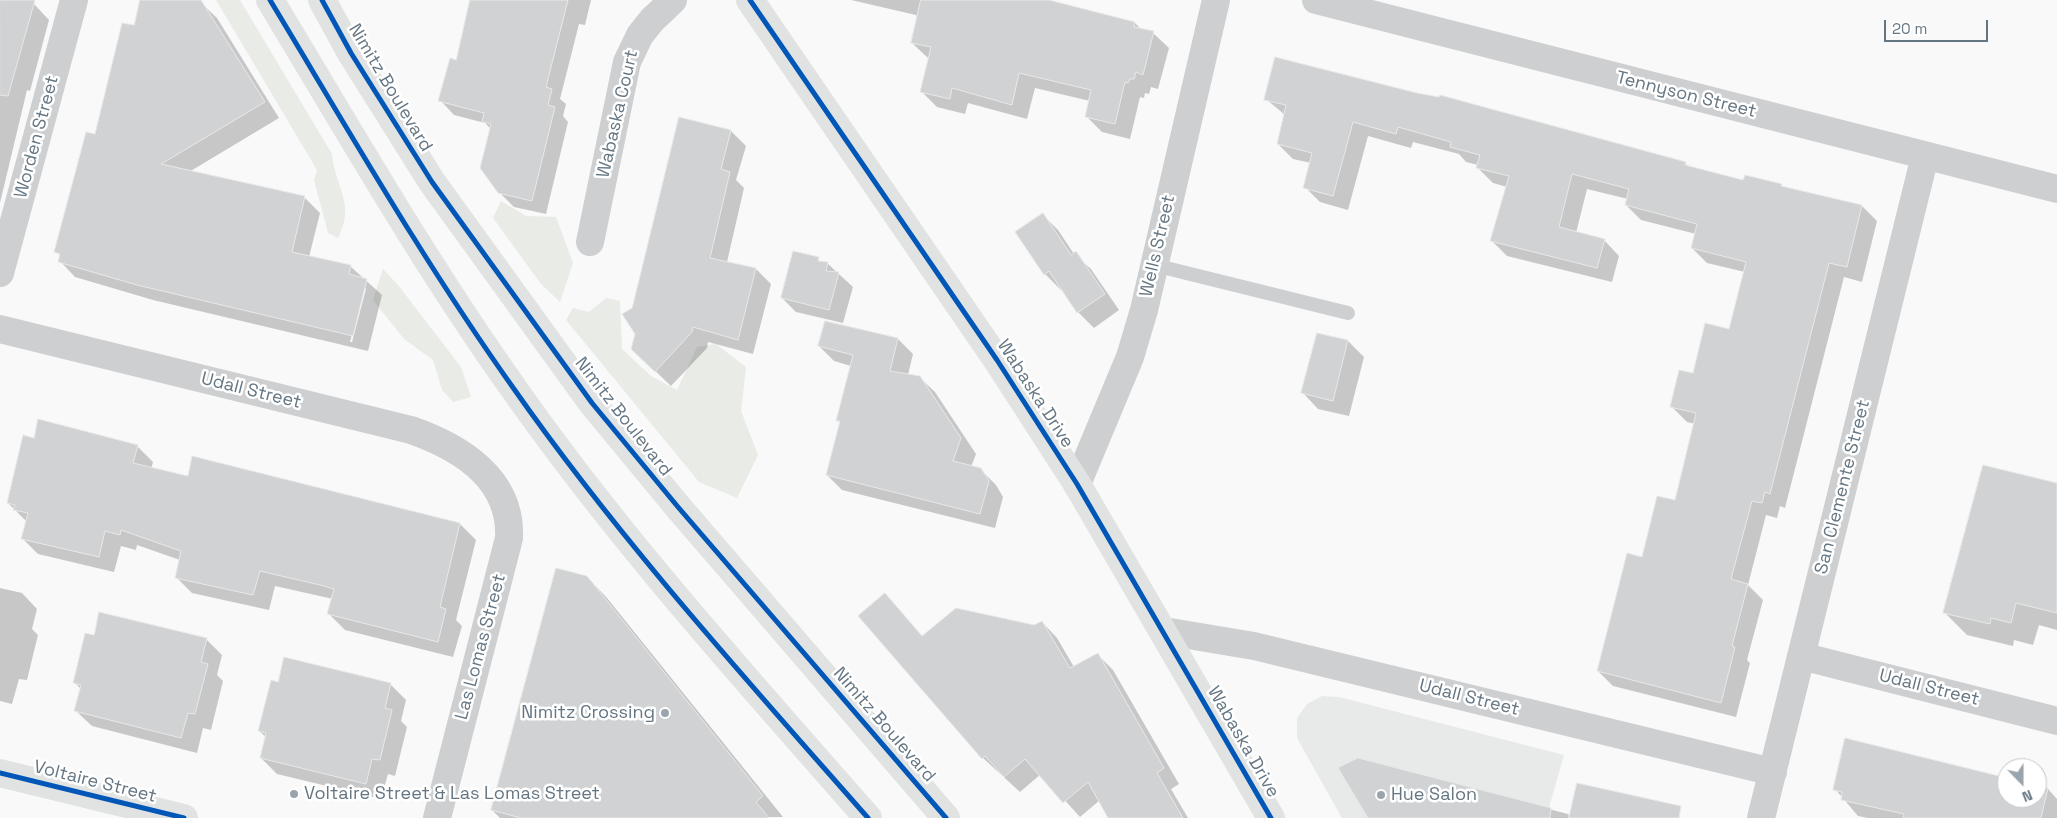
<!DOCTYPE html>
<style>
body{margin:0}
#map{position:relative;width:2057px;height:818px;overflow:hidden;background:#f9f9f9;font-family:"Space Grotesk",sans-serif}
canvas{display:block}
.north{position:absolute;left:1997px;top:758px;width:50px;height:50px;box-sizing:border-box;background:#fff;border:1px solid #c1c8cd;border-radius:50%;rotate:158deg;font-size:14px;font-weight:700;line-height:20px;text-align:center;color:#657683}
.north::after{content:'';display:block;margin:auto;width:18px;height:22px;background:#99a4ac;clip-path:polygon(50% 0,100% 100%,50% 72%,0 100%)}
.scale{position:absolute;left:1884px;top:20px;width:104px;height:22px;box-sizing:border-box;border:2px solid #657683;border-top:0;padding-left:6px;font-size:15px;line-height:18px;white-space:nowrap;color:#657683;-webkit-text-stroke:4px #fff;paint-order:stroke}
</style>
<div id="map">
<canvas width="2057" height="818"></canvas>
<div class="north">N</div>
<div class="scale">20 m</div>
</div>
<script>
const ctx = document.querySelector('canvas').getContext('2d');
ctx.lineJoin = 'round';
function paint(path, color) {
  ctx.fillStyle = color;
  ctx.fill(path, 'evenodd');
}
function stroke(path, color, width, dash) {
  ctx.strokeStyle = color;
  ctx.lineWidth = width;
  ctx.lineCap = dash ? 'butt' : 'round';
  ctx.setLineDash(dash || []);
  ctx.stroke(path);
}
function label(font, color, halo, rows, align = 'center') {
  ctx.font = font + ' "Space Grotesk",sans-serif';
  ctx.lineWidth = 5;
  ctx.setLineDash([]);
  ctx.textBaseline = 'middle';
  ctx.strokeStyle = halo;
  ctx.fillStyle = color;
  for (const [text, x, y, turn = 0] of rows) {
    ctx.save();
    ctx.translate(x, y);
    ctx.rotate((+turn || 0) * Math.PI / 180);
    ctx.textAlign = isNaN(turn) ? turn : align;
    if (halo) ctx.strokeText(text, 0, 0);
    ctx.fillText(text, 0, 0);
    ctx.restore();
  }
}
paint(new Path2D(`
 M 1322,696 L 1339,697 L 1564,755 L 1546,818 L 1342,818 L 1297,738 L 1297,718 L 1307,704 Z`), '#e8e9e9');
paint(new Path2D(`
 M 216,0 L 240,0 L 332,154 C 335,188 356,203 338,238 L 328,233 L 314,180 L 317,170 Z
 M 501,201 L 526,216 L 556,217 L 573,263 L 560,302 L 541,284 L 493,218 Z
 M 383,269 L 398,285 L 461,367 L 471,397 L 453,402 L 442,390 L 433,360 L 404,339 L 373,300 Z
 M 606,298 L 620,301 L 622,349 L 651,376 L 677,390 L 697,347 L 716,344 L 746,367 L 741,411 L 758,455 L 737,498 L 699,482 L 566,320 L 573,308 L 589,312 Z`), '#e8ebe6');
paint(new Path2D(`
 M 0,0 L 18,0 L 34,4 L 49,20 L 30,91 L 27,90 L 0,203 Z
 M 142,0 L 198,0 L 217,18 L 279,118 L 189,172 L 305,198 L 320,213 L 309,257 L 350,266 L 382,295 L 368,351 L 153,300 L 75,277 L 60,261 L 61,257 L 56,251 L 134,27 ZM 364,287 L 366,289 L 352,342 L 350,342 Z
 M 518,0 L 591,0 L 585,25 L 579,24 L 560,99 L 566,104 L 563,116 L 568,122 L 546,214 L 514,207 L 499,192 L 491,129 L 485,123 L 454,115 L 440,100 L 457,61 Z
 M 851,0 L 1042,0 L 1135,23 L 1142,30 L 1153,33 L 1169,48 L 1158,89 L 1151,87 L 1149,94 L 1145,93 L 1144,98 L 1140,97 L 1130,139 L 1102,132 L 1086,116 L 1090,101 L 1035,88 L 1027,119 L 968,103 L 965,114 L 937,107 L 921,91 L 929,59 L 912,43 L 918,17 L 916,15 Z
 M 1266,99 L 1685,163 L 1690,168 L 1744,181 L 1781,185 L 1784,188 L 1862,206 L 1877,221 L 1862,282 L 1844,277 L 1785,508 L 1780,506 L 1777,518 L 1766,515 L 1748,585 L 1763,600 L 1747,660 L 1750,663 L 1736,717 L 1613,686 L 1598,671 L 1643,558 L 1676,502 L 1695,424 L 1687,422 L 1672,407 L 1694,374 L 1730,331 L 1745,272 L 1707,263 L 1692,248 L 1696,234 L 1641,220 L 1626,205 L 1628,199 L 1587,189 L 1576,233 L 1604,240 L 1619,256 L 1612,282 L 1507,256 L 1492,241 L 1507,187 L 1493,183 L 1478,168 L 1478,165 L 1466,162 L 1459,154 L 1413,142 L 1411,148 L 1368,136 L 1348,210 L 1320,202 L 1305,187 L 1311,163 L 1293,159 L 1278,144 L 1285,115 Z
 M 731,131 L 746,146 L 736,180 L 744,188 L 727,262 L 756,269 L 771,284 L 753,354 L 708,342 L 707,348 L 671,386 L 648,364 L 633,309 Z
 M 1043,215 L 1058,230 L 1074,254 L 1091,269 L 1119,310 L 1094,328 L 1078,312 L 1063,288 L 1061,290 L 1045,274 Z
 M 794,253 L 827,263 L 853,287 L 843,323 L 796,312 L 782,298 Z
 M 1318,334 L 1348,341 L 1364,357 L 1349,416 L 1318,409 L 1303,393 Z
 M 898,339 L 913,354 L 908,375 L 919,377 L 935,392 L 976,454 L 971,467 L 980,469 L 996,485 L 1003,497 L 995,528 L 842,490 L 827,475 L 840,423 L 838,420 L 851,366 L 834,361 L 819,346 Z
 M 35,439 L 137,446 L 153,462 L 151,469 L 188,477 L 193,458 L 460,524 L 476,540 L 456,620 L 462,626 L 453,657 L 345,630 L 329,614 L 333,599 L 275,586 L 269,610 L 192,593 L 176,577 L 180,560 L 137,545 L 136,550 L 121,546 L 114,572 L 38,554 L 23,539 L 27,522 L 8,503 Z
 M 2057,484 L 2057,630 L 2039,625 L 2033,645 L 2014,640 L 2013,646 L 1967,635 L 1945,613 Z
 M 587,577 L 607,598 L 783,817 L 500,818 L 492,810 Z
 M 0,588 L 22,593 L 37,609 L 32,629 L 38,635 L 27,680 L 19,679 L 12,704 L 0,701 Z
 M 885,595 L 923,637 L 1034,627 L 1042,622 L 1057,638 L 1074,667 L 1097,654 L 1113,670 L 1179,784 L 1171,789 L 1188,818 L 1110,818 L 1100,800 L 1080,817 L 1041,774 L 1020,792 L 983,758 Z
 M 206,639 L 222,655 L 217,675 L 223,681 L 211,730 L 203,728 L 197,753 L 92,726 L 76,711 L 81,689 L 74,682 Z
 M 279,683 L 391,685 L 406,700 L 401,721 L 407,727 L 395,776 L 388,774 L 381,799 L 277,774 L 261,758 L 266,737 L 259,731 Z
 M 1358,760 L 1568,814 L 1570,817 L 1663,818 L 1369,818 Z
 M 2007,779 L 2007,798 L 2037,798 L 2037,787 L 2048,789 L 2057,799 L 2057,818 L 1868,818 L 1858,816 L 1835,789 Z`), '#0003');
const building = new Path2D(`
 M 0,0 L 35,0 L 8,96 L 0,95 Z
 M 140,0 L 201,0 L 265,102 L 161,164 L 305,196 L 292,252 L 351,265 L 349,274 L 367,279 L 353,336 L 137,285 L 58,262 L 60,254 L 54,252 L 86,132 L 95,134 L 122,23 L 134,25 Z
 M 470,0 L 568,0 L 546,87 L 552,89 L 548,105 L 555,107 L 532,201 L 498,193 L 480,168 L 491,124 L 482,122 L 484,113 L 438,101 L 450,58 L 456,60 Z
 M 921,0 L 1049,0 L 1135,22 L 1134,27 L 1154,31 L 1143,75 L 1136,72 L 1134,79 L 1130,79 L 1128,83 L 1125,82 L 1115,124 L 1085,117 L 1091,90 L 1019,73 L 1012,105 L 952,88 L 950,99 L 920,92 L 931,47 L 911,43 Z
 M 1275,57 L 1417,93 L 1439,97 L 1440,95 L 1686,162 L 1685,165 L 1743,180 L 1745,175 L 1782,184 L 1781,186 L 1862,205 L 1847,267 L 1829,263 L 1770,494 L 1765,492 L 1762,503 L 1752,501 L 1731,579 L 1748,584 L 1732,646 L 1735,647 L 1721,703 L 1597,671 L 1627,553 L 1642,557 L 1657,496 L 1675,500 L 1696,413 L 1670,407 L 1679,370 L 1693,373 L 1705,323 L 1729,329 L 1746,262 L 1691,248 L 1697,224 L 1625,205 L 1629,189 L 1572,174 L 1559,227 L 1605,239 L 1597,268 L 1490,241 L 1509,176 L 1476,168 L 1480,155 L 1450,147 L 1451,142 L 1398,127 L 1396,134 L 1353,122 L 1333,196 L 1303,188 L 1312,153 L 1277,144 L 1286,105 L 1264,100 Z
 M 679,117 L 731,130 L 721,169 L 730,172 L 710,258 L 756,268 L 738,340 L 693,327 L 692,332 L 655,372 L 631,349 L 635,334 L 622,314 L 632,308 Z
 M 1043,213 L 1071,255 L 1076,251 L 1105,294 L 1077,313 L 1049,271 L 1044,275 L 1015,232 Z
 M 793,251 L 819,257 L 818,261 L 828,262 L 826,271 L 839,272 L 829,310 L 781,298 Z
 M 825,321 L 898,338 L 890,371 L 920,376 L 961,438 L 953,461 L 981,468 L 989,481 L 980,514 L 826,475 L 840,421 L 836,421 L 853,355 L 818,346 Z
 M 1317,333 L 1348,340 L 1333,401 L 1301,393 Z
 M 38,419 L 138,445 L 133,463 L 188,476 L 192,456 L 460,523 L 440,607 L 446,609 L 438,642 L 327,614 L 334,589 L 320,585 L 260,571 L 253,595 L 175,578 L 181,551 L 121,530 L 120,535 L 105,531 L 99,557 L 21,539 L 28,513 L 13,510 L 15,505 L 7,503 L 23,435 L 34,438 Z
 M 1983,465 L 2057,483 L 2057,613 L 2016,603 L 2011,623 L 1991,618 L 1990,624 L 1943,613 Z
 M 556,568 L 587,576 L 763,796 L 756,802 L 769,818 L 521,818 L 491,810 Z
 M 885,593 L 922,636 L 956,608 L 1034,625 L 1042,621 L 1070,668 L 1098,653 L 1164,768 L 1157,773 L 1183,818 L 1108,818 L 1088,782 L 1063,803 L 1025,759 L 1004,777 L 985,756 L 982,759 L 858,616 Z
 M 99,612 L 207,638 L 201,662 L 208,664 L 195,714 L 188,713 L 181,738 L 74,711 L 81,685 L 73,683 L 85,633 L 94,635 Z
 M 284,657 L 391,683 L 385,708 L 392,710 L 380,760 L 372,759 L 366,784 L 260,758 L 266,733 L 258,731 L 271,680 L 278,682 Z
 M 1845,738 L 2007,778 L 2007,798 L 2037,798 L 2037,785 L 2048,788 L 2041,818 L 1903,818 L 1904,814 L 1841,800 L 1842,792 L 1833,790 Z
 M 1358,758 L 1551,808 L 1550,818 L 1368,818 L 1338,768 Z
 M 1577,783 L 1681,806 L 1679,818 L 1569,818 Z`);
paint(building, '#d0d2d3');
stroke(building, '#e8e8e8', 1);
stroke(new Path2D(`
 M 1154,265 L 1348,313`), '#cecfd0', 14);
stroke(new Path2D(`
 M 1316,0 L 2057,189
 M 590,242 L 627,62 L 640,35 L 652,20 L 673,0
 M 0,273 L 74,0
 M 0,329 L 411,430 C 460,447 512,479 509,538 L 437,818
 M 1077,484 L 1130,357 L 1144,310 L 1216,0
 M 1164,631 L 1254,646 L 1773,772
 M 1801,656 L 2057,721
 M 1761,818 L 1925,156`), '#cecfd0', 28);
stroke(new Path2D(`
 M 750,0 L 997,360 L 1077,484 L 1271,818
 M 0,773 L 184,818`), '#e1e2e2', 28);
stroke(new Path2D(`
 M 270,0 C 349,131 425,264 514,389 C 620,540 746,679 868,818
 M 322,0 L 351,53 L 432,182 L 592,403 L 678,507 L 946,818`), '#e1e2e2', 28);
stroke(new Path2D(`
 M 270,0 C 349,131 425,264 514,389 C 620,540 746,679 868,818
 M 322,0 L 351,53 L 432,182 L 592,403 L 678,507 L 946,818
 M 750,0 L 997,360 L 1077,484 L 1271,818
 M 0,773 L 184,818`), '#0057b8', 5);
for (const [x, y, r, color] of [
 [665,713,5,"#99a4ac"],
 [294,794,5,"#99a4ac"],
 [1381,795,5,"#99a4ac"]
]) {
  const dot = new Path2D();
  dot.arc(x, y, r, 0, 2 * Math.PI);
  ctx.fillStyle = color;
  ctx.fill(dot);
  stroke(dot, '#fff', 2);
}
label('18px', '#657683', '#fff', [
 ["Nimitz Boulevard",390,88,59],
 ["Tennyson Street",1686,95,14],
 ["Wabaska Court",618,114,-77],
 ["Worden Street",37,137,-75],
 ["Wells Street",1158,246,-77],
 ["Udall Street",251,391,14],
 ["Wabaska Drive",1035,394,57],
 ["Nimitz Boulevard",623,417,52],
 ["San Clemente Street",1843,487,-76],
 ["Las Lomas Street",481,647,-75],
 ["Udall Street",1929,688,14],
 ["Udall Street",1469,698,14],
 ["Nimitz Boulevard",884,725,49],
 ["Wabaska Drive",1243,742,60],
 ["Voltaire Street",95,782,14]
]);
label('18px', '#657683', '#fff', [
 ["Nimitz Crossing",655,713,"right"],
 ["Voltaire Street & Las Lomas Street",304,794],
 ["Hue Salon",1391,795]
], 'left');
</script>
